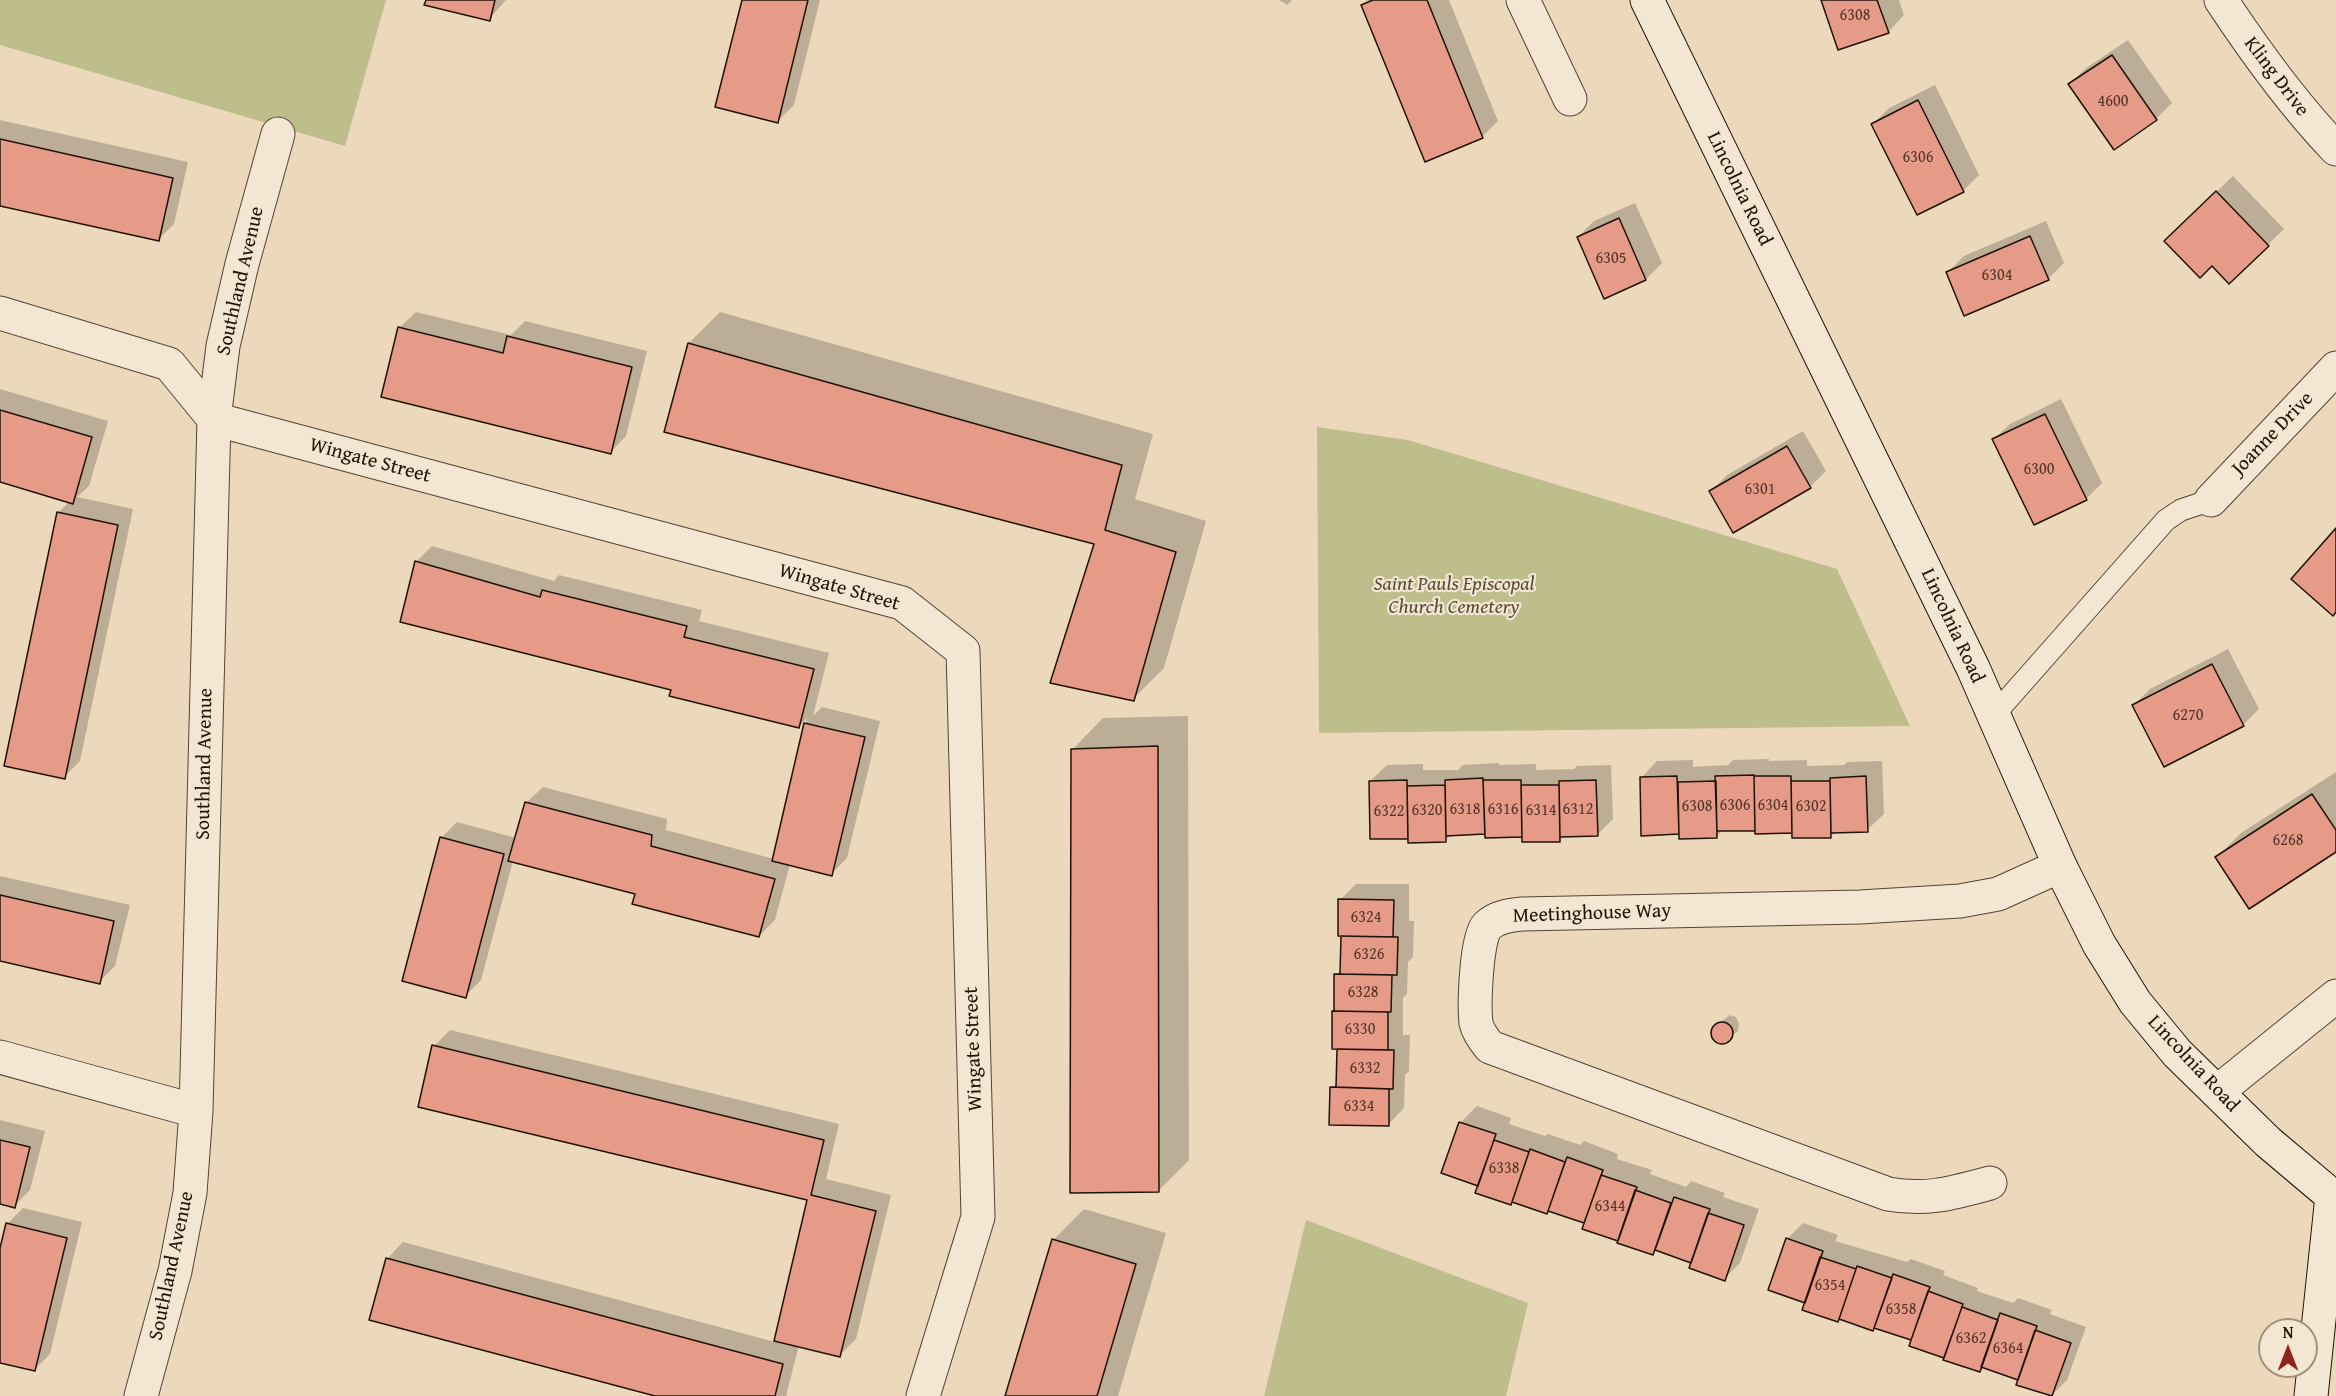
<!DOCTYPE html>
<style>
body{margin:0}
#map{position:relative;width:2336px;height:1396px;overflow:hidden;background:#ecd9bc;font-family:"Gentium Book Plus",serif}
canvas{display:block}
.north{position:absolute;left:2258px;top:1318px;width:60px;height:60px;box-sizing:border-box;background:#f3e6d3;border:2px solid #9f9281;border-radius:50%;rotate:0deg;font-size:16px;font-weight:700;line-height:24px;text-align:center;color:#201307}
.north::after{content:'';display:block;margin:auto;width:21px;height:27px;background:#8f2418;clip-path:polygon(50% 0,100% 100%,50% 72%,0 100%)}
</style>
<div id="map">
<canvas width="2336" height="1396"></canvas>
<div class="north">N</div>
</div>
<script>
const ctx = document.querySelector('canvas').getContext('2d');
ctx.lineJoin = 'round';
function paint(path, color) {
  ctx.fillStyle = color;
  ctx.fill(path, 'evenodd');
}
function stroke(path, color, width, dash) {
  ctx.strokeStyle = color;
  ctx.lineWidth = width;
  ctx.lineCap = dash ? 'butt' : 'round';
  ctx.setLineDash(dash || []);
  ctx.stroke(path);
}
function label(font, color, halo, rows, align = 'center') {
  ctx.font = font + ' "Gentium Book Plus",serif';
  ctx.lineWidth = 4.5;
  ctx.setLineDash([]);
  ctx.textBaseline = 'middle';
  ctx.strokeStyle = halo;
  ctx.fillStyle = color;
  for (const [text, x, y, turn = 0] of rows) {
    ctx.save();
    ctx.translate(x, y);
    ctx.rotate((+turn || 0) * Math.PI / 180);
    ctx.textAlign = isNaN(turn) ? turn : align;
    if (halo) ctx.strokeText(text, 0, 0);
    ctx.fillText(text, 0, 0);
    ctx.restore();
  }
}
paint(new Path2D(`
 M 0,0 L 386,0 L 345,146 L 0,45 Z
 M 1317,427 L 1408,440 L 1837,569 L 1910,726 L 1319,733 Z
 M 1306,1220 L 1528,1303 L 1506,1396 L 1264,1396 Z`), '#bebd8c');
paint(new Path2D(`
 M 427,0 L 506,0 L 489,19 Z
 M 743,0 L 820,0 L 794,105 L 778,121 Z
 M 1279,0 L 1292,0 L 1287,5 Z
 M 1368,0 L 1449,0 L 1498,121 L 1482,137 L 1362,5 Z
 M 1823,0 L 1899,0 L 1904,15 L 1888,32 Z
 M 2128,40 L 2172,103 L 2156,119 L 2070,84 L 2086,68 Z
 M 1935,85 L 1979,175 L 1963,191 L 1873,124 L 1889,108 Z
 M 0,120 L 188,162 L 174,224 L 158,240 L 0,204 Z
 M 2233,176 L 2284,229 L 2229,282 L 2212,264 L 2182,225 Z
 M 1635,203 L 1662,263 L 1646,279 L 1605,297 L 1578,237 L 1594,221 Z
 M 2046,221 L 2064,263 L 2048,279 L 1948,272 L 1964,256 Z
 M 416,312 L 511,335 L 525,321 L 647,351 L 626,436 L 610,453 L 399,328 Z
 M 720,312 L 1153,434 L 1135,499 L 1206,521 L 1164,668 L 1133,699 L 1095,543 L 689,343 Z
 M 0,389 L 108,421 L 89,486 L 77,497 L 133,509 L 80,761 L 64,777 L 58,513 L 70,501 L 0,480 Z
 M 2061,399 L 2102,483 L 2086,499 L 1993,440 L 2010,424 Z
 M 1803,431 L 1826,471 L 1810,487 L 1711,491 L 1727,475 Z
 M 432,546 L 554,581 L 559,575 L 702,610 L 699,621 L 829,653 L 813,716 L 822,707 L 880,721 L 847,858 L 831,874 L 790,864 L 775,920 L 759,936 L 637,893 L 513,861 L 481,980 L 465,996 L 441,838 L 457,822 L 516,838 L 526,803 L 543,787 L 667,819 L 666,830 L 774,859 L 807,718 L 799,727 L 673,689 L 416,562 Z
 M 2228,649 L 2259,709 L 2243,725 L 2134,705 L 2150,689 Z
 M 1188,716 L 1189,1160 L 1158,1191 L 1072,750 L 1103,718 Z
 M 1769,759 L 1769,761 L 1807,760 L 1807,766 L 1844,765 L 1847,762 L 1882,761 L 1884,814 L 1867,830 L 1836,832 L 1830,837 L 1757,829 L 1723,830 L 1716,837 L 1680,833 L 1641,778 L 1657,761 L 1693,760 L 1693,767 L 1728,765 L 1733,760 Z
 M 1499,763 L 1499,765 L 1536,764 L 1536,770 L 1574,769 L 1577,766 L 1611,765 L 1613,819 L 1597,835 L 1565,835 L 1560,840 L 1486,833 L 1452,834 L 1446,840 L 1370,781 L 1387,765 L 1423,764 L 1423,770 L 1458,770 L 1463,765 Z
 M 2336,772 L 2336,851 L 2217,857 L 2241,833 Z
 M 0,876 L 130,905 L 115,966 L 99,982 L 0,960 Z
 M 1356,884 L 1409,884 L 1409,921 L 1414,921 L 1413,957 L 1408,962 L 1407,994 L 1403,998 L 1403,1035 L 1410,1035 L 1409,1071 L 1405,1075 L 1404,1108 L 1388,1125 L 1332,1088 L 1338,1082 L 1338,1048 L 1333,1012 L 1335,1010 L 1336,975 L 1342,969 L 1343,934 L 1340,900 Z
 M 1730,1015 L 1736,1017 L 1739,1024 L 1738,1031 L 1722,1043 L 1714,1040 L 1712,1034 L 1714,1027 Z
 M 450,1030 L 839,1124 L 826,1179 L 891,1195 L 856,1339 L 840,1355 L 799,1345 L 786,1396 L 661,1396 L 387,1259 L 403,1242 L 775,1342 L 809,1199 L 434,1046 Z
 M 1477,1106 L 1511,1118 L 1509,1124 L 1545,1136 L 1548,1134 L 1580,1145 L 1584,1141 L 1618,1154 L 1617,1159 L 1652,1170 L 1650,1174 L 1686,1187 L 1691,1181 L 1725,1193 L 1723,1197 L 1759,1209 L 1740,1263 L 1724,1279 L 1693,1262 L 1657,1249 L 1653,1254 L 1586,1222 L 1549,1210 L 1546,1212 L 1477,1192 L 1480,1185 L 1443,1173 L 1461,1122 Z
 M 0,1120 L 45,1131 L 30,1190 L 14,1206 L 0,1203 Z
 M 23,1208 L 82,1222 L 50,1354 L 34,1370 L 0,1362 L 0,1255 L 7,1224 Z
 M 1084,1209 L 1166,1233 L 1118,1396 L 1007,1396 L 1053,1240 Z
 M 1803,1223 L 1838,1235 L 1835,1241 L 1907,1262 L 1911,1259 L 1945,1271 L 1943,1275 L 1978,1288 L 1977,1291 L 2013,1303 L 2018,1298 L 2052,1310 L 2050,1314 L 2086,1327 L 2067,1380 L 2051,1396 L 2018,1384 L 2019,1379 L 1984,1366 L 1980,1370 L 1912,1339 L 1876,1326 L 1873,1329 L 1806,1302 L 1787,1239 Z`), '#0003');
const building = new Path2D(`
 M 426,0 L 495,0 L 490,21 L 424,5 Z
 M 742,0 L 808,0 L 778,123 L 715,107 Z
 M 1373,0 L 1427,0 L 1483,138 L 1425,162 L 1361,5 Z
 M 1821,0 L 1877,0 L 1889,33 L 1838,50 Z
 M 2112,55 L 2157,120 L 2114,150 L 2068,84 Z
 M 1918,100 L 1964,192 L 1917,215 L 1871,124 Z
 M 0,139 L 173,178 L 159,241 L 0,206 Z
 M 2216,191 L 2269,246 L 2229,284 L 2212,266 L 2200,278 L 2164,241 Z
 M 1619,218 L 1646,280 L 1604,299 L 1577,237 Z
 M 2030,236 L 2049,280 L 1964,316 L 1946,272 Z
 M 398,327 L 503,353 L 507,336 L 632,367 L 611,454 L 381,397 Z
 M 688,343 L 1122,465 L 1105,530 L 1176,552 L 1134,701 L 1050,683 L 1094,544 L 664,432 Z
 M 0,410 L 92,437 L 73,504 L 0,482 Z
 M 2045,414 L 2087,500 L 2034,525 L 1992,439 Z
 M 1787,446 L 1811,488 L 1733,533 L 1709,491 Z
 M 57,512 L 118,525 L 65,779 L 4,766 Z
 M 2336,528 L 2336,612 L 2333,616 L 2291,579 Z
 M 415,561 L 540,597 L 542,590 L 687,626 L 684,637 L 814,669 L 799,728 L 669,696 L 671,690 L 400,622 Z
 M 2212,664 L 2244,726 L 2164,767 L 2132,705 Z
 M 804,723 L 865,737 L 832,876 L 772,861 Z
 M 1158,746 L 1159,1192 L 1070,1193 L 1071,749 Z
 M 1754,775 L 1755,831 L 1717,831 L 1715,776 Z
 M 1677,776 L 1679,834 L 1641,836 L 1640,777 Z
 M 1754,776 L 1791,776 L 1792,833 L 1755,834 Z
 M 1866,776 L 1868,832 L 1831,833 L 1830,778 Z
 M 1483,778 L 1485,834 L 1446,836 L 1445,780 Z
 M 1407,780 L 1408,839 L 1370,839 L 1369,781 Z
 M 1483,780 L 1521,780 L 1522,837 L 1485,838 Z
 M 1596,780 L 1598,836 L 1560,837 L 1559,781 Z
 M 1716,781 L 1717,838 L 1679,839 L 1678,782 Z
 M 1791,781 L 1830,781 L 1831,838 L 1792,838 Z
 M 1445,785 L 1446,842 L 1408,843 L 1407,786 Z
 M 1521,785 L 1559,785 L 1560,842 L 1522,842 Z
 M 2312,794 L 2336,830 L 2336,852 L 2249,909 L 2215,857 Z
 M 525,802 L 652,835 L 651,846 L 775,879 L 759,937 L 632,904 L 635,894 L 508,861 Z
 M 440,837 L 504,854 L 466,998 L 402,981 Z
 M 0,895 L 114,921 L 100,984 L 0,961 Z
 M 1338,899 L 1394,900 L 1393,937 L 1338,936 Z
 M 1341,936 L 1398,937 L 1397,975 L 1340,974 Z
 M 1334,974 L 1392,975 L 1391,1012 L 1334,1011 Z
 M 1332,1011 L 1388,1012 L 1388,1050 L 1332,1049 Z
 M1711 1033a11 11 0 1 1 22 0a11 11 0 1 1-22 0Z
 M 432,1045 L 824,1140 L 811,1195 L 876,1211 L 840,1357 L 774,1341 L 807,1200 L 418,1107 Z
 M 1337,1049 L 1394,1050 L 1393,1089 L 1336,1087 Z
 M 1330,1087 L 1389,1089 L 1389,1126 L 1329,1125 Z
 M 1459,1122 L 1496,1134 L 1478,1186 L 1441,1173 Z
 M 0,1140 L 30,1147 L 15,1208 L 0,1204 Z
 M 1494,1140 L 1529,1152 L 1511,1205 L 1475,1193 Z
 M 1530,1149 L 1565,1162 L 1547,1214 L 1512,1202 Z
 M 1567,1157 L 1603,1170 L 1584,1223 L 1548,1211 Z
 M 1601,1175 L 1637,1187 L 1618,1241 L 1582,1229 Z
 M 1635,1190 L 1671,1203 L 1653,1255 L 1617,1243 Z
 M 1674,1197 L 1710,1209 L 1691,1263 L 1655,1250 Z
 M 1708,1213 L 1744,1225 L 1725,1281 L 1689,1268 Z
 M 6,1223 L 67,1238 L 35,1371 L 0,1363 L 0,1248 Z
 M 1786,1238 L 1823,1251 L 1805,1303 L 1768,1290 Z
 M 1052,1239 L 1136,1264 L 1097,1396 L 1005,1396 Z
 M 1820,1257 L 1856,1269 L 1838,1322 L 1802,1310 Z
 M 386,1258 L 783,1364 L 775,1396 L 655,1396 L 369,1320 Z
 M 1857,1266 L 1892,1278 L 1873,1331 L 1839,1319 Z
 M 1893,1274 L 1930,1287 L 1911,1340 L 1874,1328 Z
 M 1928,1291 L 1963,1304 L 1944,1358 L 1909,1346 Z
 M 1962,1307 L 1998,1320 L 1980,1372 L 1943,1360 Z
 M 2000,1313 L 2037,1326 L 2018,1380 L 1981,1367 Z
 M 2035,1330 L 2071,1343 L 2052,1396 L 2016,1385 Z`);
paint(building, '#e69a88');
stroke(building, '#201307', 1.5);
const service = new Path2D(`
 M 1993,716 L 2166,520 L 2181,510 L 2211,500`);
const minor = new Path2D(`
 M 1523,0 L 1570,99
 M 2221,0 C 2256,53 2292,103 2336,149
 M 0,313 L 169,364 L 214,419 L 902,603 L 963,651 L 978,1217 L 923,1396
 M 2211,500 L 2336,368
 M 0,1057 L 196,1111
 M 2217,1092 L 2336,996
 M 1990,1183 C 1953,1193 1927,1201 1888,1194 L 1490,1047 C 1484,1040 1478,1032 1476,1023 C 1474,1006 1476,937 1487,926 C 1496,917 1510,915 1522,914 L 1860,907 L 1960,901 L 1998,894 L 2060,866
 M 141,1396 L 175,1271 L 190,1193 L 196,1111 L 214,419 L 223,346 L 242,264 L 278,134`);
const secondary = new Path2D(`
 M 1647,0 L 1973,668 L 2060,866 L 2099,944 L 2135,1002 L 2177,1053 L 2268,1142 L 2332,1196 L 2311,1396`);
stroke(service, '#534434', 23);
stroke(minor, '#534434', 35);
stroke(secondary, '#201307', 35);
stroke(service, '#f3e6d3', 21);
stroke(minor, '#f3e6d3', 33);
stroke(secondary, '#f3e6d3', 33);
label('16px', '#523527', null, [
 ["6308",1855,16],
 ["4600",2113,102],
 ["6306",1918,158],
 ["6305",1611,259],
 ["6304",1997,276],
 ["6300",2039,470],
 ["6301",1760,490],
 ["6270",2188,716],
 ["6306",1735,806],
 ["6304",1773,806],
 ["6308",1697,807],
 ["6302",1811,807],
 ["6318",1465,810],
 ["6316",1503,810],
 ["6312",1578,810],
 ["6320",1427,811],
 ["6314",1541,811],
 ["6322",1389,812],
 ["6268",2288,841],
 ["6324",1366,918],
 ["6326",1369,955],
 ["6328",1363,993],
 ["6330",1360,1030],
 ["6332",1365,1069],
 ["6334",1359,1107],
 ["6338",1504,1169],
 ["6344",1610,1207],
 ["6354",1830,1286],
 ["6358",1901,1310],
 ["6362",1971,1339],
 ["6364",2008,1349]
]);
label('20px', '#201307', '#f3e6d3', [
 ["Kling Drive",2276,77,53],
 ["Lincolnia Road",1739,189,64],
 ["Southland Avenue",241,281,-77],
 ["Joanne Drive",2273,434,-46],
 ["Wingate Street",370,461,15],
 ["Wingate Street",839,588,16],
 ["Lincolnia Road",1952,626,65],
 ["Southland Avenue",205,764,-89],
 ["Meetinghouse Way",1592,914,-2],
 ["Wingate Street",974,1049,-92],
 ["Lincolnia Road",2193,1064,47],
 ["Southland Avenue",172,1266,-78]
]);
label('italic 20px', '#574e36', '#f3e6d3', [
 ["Saint Pauls Episcopal",1454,585],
 ["Church Cemetery",1454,608]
]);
</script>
